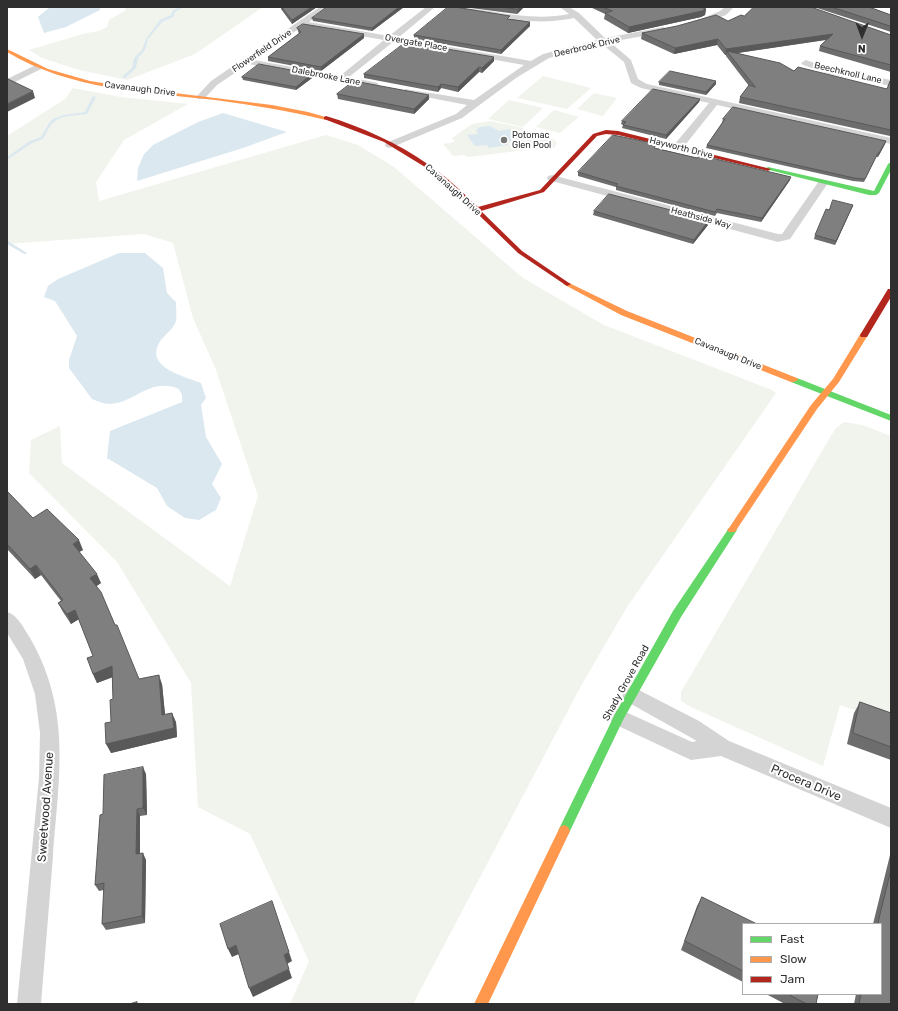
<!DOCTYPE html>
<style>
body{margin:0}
#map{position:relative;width:898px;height:1011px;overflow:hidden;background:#fff;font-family:Rubik,sans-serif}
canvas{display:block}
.frame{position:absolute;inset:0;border:8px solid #2f2f2f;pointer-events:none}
.legend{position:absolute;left:742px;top:923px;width:140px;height:72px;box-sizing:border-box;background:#fff;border:1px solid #acacac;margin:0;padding:5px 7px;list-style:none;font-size:12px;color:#2f2f2f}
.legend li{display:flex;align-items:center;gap:8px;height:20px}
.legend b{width:20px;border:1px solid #acacac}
.north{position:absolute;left:842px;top:16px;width:40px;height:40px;-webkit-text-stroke:3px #fff;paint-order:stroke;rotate:181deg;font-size:11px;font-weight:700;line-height:16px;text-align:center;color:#2f2f2f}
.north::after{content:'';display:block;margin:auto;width:14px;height:18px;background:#2f2f2f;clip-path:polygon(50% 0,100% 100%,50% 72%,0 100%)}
</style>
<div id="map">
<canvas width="898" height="1011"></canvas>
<div class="frame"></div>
<ul class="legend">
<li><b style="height:5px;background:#63d668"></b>Fast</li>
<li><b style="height:5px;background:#ff974d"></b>Slow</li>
<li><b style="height:5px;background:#b3261e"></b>Jam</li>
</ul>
<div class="north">N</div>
</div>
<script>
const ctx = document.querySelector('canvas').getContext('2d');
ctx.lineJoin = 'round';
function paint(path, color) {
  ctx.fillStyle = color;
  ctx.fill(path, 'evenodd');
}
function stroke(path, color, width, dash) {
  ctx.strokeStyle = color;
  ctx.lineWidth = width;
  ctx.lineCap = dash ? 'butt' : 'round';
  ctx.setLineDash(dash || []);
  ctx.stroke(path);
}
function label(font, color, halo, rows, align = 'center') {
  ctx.font = font + ' Rubik,sans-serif';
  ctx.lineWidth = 4;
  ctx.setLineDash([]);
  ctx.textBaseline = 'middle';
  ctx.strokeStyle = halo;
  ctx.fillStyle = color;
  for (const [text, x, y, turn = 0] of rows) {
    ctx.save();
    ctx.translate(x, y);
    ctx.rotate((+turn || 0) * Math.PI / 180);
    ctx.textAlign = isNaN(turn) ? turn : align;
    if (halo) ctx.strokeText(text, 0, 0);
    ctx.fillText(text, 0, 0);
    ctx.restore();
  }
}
paint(new Path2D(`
 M 125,7 L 263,7 L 195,54 L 127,80 L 79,70 L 42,58 L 29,50 L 86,33 L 99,31 L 107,27 L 109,20 L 126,10 Z
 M 543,76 L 591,88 L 567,109 L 517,98 Z
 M 73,88 L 121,97 L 188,104 L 124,140 L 96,182 L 99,201 L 326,135 L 358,145 L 394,167 L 523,278 L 604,325 L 772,390 L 776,393 L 627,607 L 581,686 L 413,1004 L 290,1004 L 309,961 L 250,834 L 198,807 L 191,683 L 117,562 L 29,473 L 31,440 L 60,426 L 62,463 L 230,586 L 258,496 L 216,370 L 193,318 L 173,243 L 144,234 L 7,244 L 7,136 L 65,99 Z
 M 594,93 L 617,98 L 603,116 L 577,109 Z
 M 509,100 L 543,108 L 523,127 L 488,119 Z
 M 554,110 L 579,117 L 560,133 L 536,127 Z
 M 491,121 L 523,128 L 531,138 C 542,136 549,134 557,143 L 554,148 L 535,150 L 533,149 L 469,157 L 463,155 L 453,156 L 443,144 L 455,142 L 452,138 L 472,124 Z
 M 844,422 L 862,425 L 891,436 L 891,723 L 840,705 L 823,766 L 693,708 L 681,701 L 681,692 L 835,429 Z`), '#f1f4ed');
paint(new Path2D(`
 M 50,7 L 100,7 L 100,10 L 66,27 L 44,33 L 38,17 Z
 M 223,113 L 287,132 L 243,148 L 137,181 L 138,168 L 144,154 L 153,145 L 198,122 Z
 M 490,126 L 499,131 L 510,129 L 518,140 L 506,142 L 508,145 L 489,148 L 487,145 L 475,146 L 467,135 L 478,134 L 476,130 L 480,127 Z
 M 119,253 L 145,253 L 163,268 L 167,293 L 176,302 C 176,308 177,315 176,321 C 175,327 165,335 161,340 C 142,367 184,376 201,383 L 206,398 L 201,405 L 206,437 L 222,464 L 212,484 L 221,498 L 216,510 L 199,520 L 185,518 L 167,506 L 157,488 L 107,458 L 110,431 L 182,402 L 182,395 L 179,389 C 150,377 135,403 110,404 C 104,404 97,401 92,399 L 69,368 L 69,360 L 77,336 L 55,301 L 44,297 L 48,286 L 58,279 Z`), '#dbe8f0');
paint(new Path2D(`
 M 181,7 L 184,7 L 175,12 L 173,17 L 162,22 L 148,39 L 145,50 L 138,58 L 136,68 L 125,78 L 123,78 L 123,76 L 132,68 L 134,58 L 142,50 L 146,39 L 160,20 L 171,15 L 173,10 Z
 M 93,96 L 96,97 L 87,114 C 75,116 60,114 51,125 C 48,129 46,134 43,139 L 32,143 L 7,160 L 7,157 L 30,141 L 41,137 L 49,123 L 53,119 L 64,115 L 85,112 Z
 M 7,241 L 8,241 L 27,253 L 26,254 L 24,254 L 7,244 Z`), '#dbe8f0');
paint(new Path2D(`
 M 320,7 L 329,7 L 309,22 L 389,36 L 426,7 L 435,7 L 398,38 L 531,61 L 543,54 L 597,40 L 574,18 C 532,27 491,16 450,9 L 446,7 C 487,7 527,23 569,14 L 560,7 L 569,7 L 579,13 L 605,38 L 663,27 L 666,28 L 666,32 L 610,42 L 631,60 L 638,79 L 647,84 L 891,138 L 891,144 L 717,105 L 682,149 L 674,149 L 673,147 L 674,145 L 709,103 L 641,88 L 631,83 L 624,62 L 602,44 L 549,58 L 516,78 L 462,118 L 390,148 L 386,147 L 385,145 L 386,143 L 456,114 L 467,105 L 405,93 L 405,89 L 474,100 L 524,65 L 393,42 L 349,77 L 378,83 L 378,87 L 248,64 L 217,85 L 204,99 L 198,99 L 196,97 L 198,95 L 211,81 ZM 303,26 L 384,40 L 340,76 L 254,60 Z
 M 725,7 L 734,7 L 726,15 L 695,26 L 691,23 L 720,11 Z
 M 806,60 L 831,69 L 891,80 L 891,86 L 829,74 L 803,65 L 801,63 Z
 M 38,64 L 43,67 L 41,69 L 7,86 L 7,79 Z
 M 552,175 L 778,234 L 782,234 L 819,181 L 827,181 L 828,183 L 790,239 L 778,242 L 548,180 L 547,178 L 548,176 Z
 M 7,612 C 18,615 24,629 30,638 C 72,711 59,777 53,856 C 49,906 45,955 41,1004 L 17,1004 L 39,778 L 40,733 L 35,694 L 23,659 L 7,633 Z
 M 631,686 L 699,721 L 729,741 L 891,808 L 891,828 L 721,756 L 691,760 L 612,723 L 609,717 L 612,711 L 619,709 L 692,742 L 697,741 L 624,700 L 622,694 L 624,688 Z`), '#d4d4d4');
paint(new Path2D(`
 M 891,162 L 891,170 L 879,193 L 876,195 L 869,195 L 765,169 L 768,167 L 874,191 L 888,164 Z
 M 791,378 L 797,378 L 891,415 L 891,421 L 791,382 L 790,380 Z
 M 732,527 L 735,528 L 737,530 L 681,617 L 623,720 L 568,835 L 564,837 L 560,835 L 558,831 L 560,827 L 615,714 L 673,611 L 729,528 Z`), '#63d668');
paint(new Path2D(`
 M 7,49 L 48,69 L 90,81 L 134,88 L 272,105 L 308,112 L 329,118 L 326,120 C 289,111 253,105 215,100 C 143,92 71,90 7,52 Z
 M 567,282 L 627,311 L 797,378 L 798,380 L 794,382 L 791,382 L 621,315 L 565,285 L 563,284 Z
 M 861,333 L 864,333 L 868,335 L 839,382 L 817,409 L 735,532 L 729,532 L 727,530 L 729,528 L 811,405 L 833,379 Z
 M 564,825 L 568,827 L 570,831 L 488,1004 L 474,1004 L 560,827 Z`), '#ff974d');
paint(new Path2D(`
 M 326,116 C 362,127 398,143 429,165 C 447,177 462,192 478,207 L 540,190 L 593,134 L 606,130 L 618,131 L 771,169 L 768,171 L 618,135 L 606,134 L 597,136 L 544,192 L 481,211 L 522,251 L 569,283 L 571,284 L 567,286 L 518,253 L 448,185 L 425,167 L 384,142 L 324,119 L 324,117 Z
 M 888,289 L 891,289 L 891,297 L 867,337 L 861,337 L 860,335 Z`), '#b3261e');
paint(new Path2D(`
 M 281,7 L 317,7 L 292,24 L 281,9 Z
 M 404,7 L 372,31 L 313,21 L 312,18 Z
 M 463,7 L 524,7 L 517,14 Z
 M 590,7 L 702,7 L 706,9 L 705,15 L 701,17 L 628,33 L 604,19 L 605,14 Z
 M 814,7 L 869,7 L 891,15 L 891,32 Z
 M 744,16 L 891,35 L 891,72 L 819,51 L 820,46 L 826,40 L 738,53 L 794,71 L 887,89 L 890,81 L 891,81 L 891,134 L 890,136 L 739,103 L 740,97 L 749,86 L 726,56 L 726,55 L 725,55 L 717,45 L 674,54 L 641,39 L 642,33 L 728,21 Z
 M 510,19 L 530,22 L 530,26 L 501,54 L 414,39 L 414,35 Z
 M 297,28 L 364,38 L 321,71 L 268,61 L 268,57 L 299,34 Z
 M 494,61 L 482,73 L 479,72 L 458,92 L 441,88 L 438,92 L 364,78 L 364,74 Z
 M 312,74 L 312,78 L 296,90 L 243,80 L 242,77 Z
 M 716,81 L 716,84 L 706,95 L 659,85 L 659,82 Z
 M 337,94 L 429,95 L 429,99 L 414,114 L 338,99 Z
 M 700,99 L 699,102 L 666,139 L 622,128 L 623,125 L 621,124 L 622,121 Z
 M 723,119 L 886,141 L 885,144 L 878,157 L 876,157 L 864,182 L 853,181 L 706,148 L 707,145 L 722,123 Z
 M 656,148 L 697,158 L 790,180 L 761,222 L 717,213 L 715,216 L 616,190 L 616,187 L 578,176 L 578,172 L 657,148 Z
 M 853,205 L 835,245 L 814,239 L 815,235 Z
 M 594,211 L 709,220 L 708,225 L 693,244 L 593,215 Z
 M 7,491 L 33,518 L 83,550 L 79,552 L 101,583 L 96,586 L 115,625 L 139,679 L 162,684 L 165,715 L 176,722 L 177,737 L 111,753 L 111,722 L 113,699 L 112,677 L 97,683 L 93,674 L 93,656 L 79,619 L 71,624 L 63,612 L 58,603 L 61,601 L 41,575 L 35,579 L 7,549 Z
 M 860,702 L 891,713 L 891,760 L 847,744 L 854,713 Z
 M 146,774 L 147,815 L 140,816 L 140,853 L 146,860 L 145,923 L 106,930 L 102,924 L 104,890 L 99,891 L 95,885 L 103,814 Z
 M 891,853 L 891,1004 L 854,1004 L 856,994 L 881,994 L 881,924 L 873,924 L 890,855 Z
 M 702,897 L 743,924 L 743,982 L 681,950 L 697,906 Z
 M 766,994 L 818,994 L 816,1004 L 785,1004 Z`), '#6d6d6d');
paint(new Path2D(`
 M 312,7 L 317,7 L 292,24 L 292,20 Z
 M 399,7 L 404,7 L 372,31 L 372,28 Z
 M 520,7 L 524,7 L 517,14 L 518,9 Z
 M 706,9 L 705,15 L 701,17 L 628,33 L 629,27 Z
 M 530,22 L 530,26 L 501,54 L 501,50 Z
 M 364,34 L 364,38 L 321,71 L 321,67 Z
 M 833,34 L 831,39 L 730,54 L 727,51 L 726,55 L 725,55 L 726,49 Z
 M 718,39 L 717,45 L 674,54 L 675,48 Z
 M 494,57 L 494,61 L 482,73 L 482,68 Z
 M 479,67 L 479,72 L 458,92 L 458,87 Z
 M 312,74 L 312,78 L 296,90 L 296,87 Z
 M 716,81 L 716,84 L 706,95 L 706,92 Z
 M 441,84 L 441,88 L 438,92 L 438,87 Z
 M 33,91 L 35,98 L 7,112 L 7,104 Z
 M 429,95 L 429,99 L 414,114 L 414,109 Z
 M 700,99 L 699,102 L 666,139 L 666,135 Z
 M 886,141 L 885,144 L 878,157 L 879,153 Z
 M 791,177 L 790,180 L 761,222 L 762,218 Z
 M 853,205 L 852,208 L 835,245 L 836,241 Z
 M 709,220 L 708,225 L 693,244 L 694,240 Z
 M 79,540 L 83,550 L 77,553 L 73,544 Z
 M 36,565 L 41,575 L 35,579 L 30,569 Z
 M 97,574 L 101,583 L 94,588 L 90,578 Z
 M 75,610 L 79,619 L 71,624 L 67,614 Z
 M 112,666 L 116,676 L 97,683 L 93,674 Z
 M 159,675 L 162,684 L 166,724 L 162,715 Z
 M 172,713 L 176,722 L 177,737 L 111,753 L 106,744 Z
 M 143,767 L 146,774 L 147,815 L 143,808 Z
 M 137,809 L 140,816 L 140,861 L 136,854 Z
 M 143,853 L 146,860 L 145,923 L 142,916 Z
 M 236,945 L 239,954 L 232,957 L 228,949 Z
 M 289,952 L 292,961 L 287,964 L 284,955 Z
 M 289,969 L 292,978 L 253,997 L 249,988 Z`), '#595959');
const building = new Path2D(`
 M 282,7 L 312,7 L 292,20 Z
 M 327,7 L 399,7 L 372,28 L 312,18 Z
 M 448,7 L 455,7 L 510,16 L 507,19 L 530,22 L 501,50 L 414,35 Z
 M 501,7 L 520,7 L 518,9 Z
 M 603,7 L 701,7 L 706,9 L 702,11 L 629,27 L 605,13 L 612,11 Z
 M 754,7 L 811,7 L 891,35 L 891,65 L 820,46 L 833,34 L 726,49 L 718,39 L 675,48 L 642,33 L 677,26 L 716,15 L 728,21 L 741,15 L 744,16 Z
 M 832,7 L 869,7 L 891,15 L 891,26 Z
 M 303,24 L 364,34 L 321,67 L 268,57 L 301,32 L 297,28 Z
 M 406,42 L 494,57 L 482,68 L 479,67 L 458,87 L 441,84 L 438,87 L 364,74 Z
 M 727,51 L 780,63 L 794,71 L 798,67 L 887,89 L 890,81 L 891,81 L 891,130 L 740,97 L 749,85 L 755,87 Z
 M 259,64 L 312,74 L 296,87 L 242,77 Z
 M 670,71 L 716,81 L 706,92 L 659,82 Z
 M 8,79 L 33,91 L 7,104 L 7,80 Z
 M 354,81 L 429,95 L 414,109 L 337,94 Z
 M 653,89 L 700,99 L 666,135 L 623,125 L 626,122 L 622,121 Z
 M 733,107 L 886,141 L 879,153 L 878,153 L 865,179 L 854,178 L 707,145 L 725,119 L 723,119 Z
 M 613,135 L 657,144 L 654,148 L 697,158 L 699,155 L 791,177 L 762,218 L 717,209 L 715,212 L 616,186 L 618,184 L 578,172 Z
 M 609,194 L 709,220 L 694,240 L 594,211 Z
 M 833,200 L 853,205 L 836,241 L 815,235 L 826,209 L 829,210 Z
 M 7,491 L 33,518 L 47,509 L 79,540 L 73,544 L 97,574 L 90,578 L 101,592 L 115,625 L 117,625 L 139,679 L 159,675 L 162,715 L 172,713 L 174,728 L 106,744 L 105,723 L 111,722 L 110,700 L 113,699 L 112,666 L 93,674 L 87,658 L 93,656 L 75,610 L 67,614 L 58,603 L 63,600 L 36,565 L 30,569 L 7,544 Z
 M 860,702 L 891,713 L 891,747 L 853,733 Z
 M 143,767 L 143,808 L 137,809 L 136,854 L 143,853 L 142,916 L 102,924 L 104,883 L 95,885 L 100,815 L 103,814 L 104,775 Z
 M 891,870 L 891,1004 L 859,1004 L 861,994 L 881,994 L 881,924 L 878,924 Z
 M 702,897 L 757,924 L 743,924 L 743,971 L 685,941 Z
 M 272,901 L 289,952 L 284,955 L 289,969 L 249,988 L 236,945 L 228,949 L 220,924 Z
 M 788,994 L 818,994 L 816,1004 L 807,1004 Z
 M 137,1002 L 137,1004 L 130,1004 Z`);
paint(building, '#7f7f7f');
stroke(building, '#595959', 1);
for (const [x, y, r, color] of [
 [504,140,4,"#787878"]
]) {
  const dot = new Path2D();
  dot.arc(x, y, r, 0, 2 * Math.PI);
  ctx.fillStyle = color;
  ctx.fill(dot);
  stroke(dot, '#fff', 1.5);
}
label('9px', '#2f2f2f', '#fff', [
 ["Overgate Place",416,43,10],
 ["Deerbrook Drive",587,47,-13],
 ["Flowerfield Drive",262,51,-34],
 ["Beechknoll Lane",848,73,13],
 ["Dalebrooke Lane",326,76,11],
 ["Cavanaugh Drive",140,89,7],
 ["Hayworth Drive",681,148,14],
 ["Cavanaugh Drive",453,190,42],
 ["Heathside Way",701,218,15],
 ["Cavanaugh Drive",728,354,22]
]);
label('9px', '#2f2f2f', '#fff', [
 ["Potomac",512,135],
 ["Glen Pool",512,145]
], 'left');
label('10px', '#2f2f2f', '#fff', [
 ["Shady Grove Road",626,683,-61]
]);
label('12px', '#2f2f2f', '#fff', [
 ["Procera Drive",806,783,23],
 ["Sweetwood Avenue",46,807,-86]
]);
</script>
